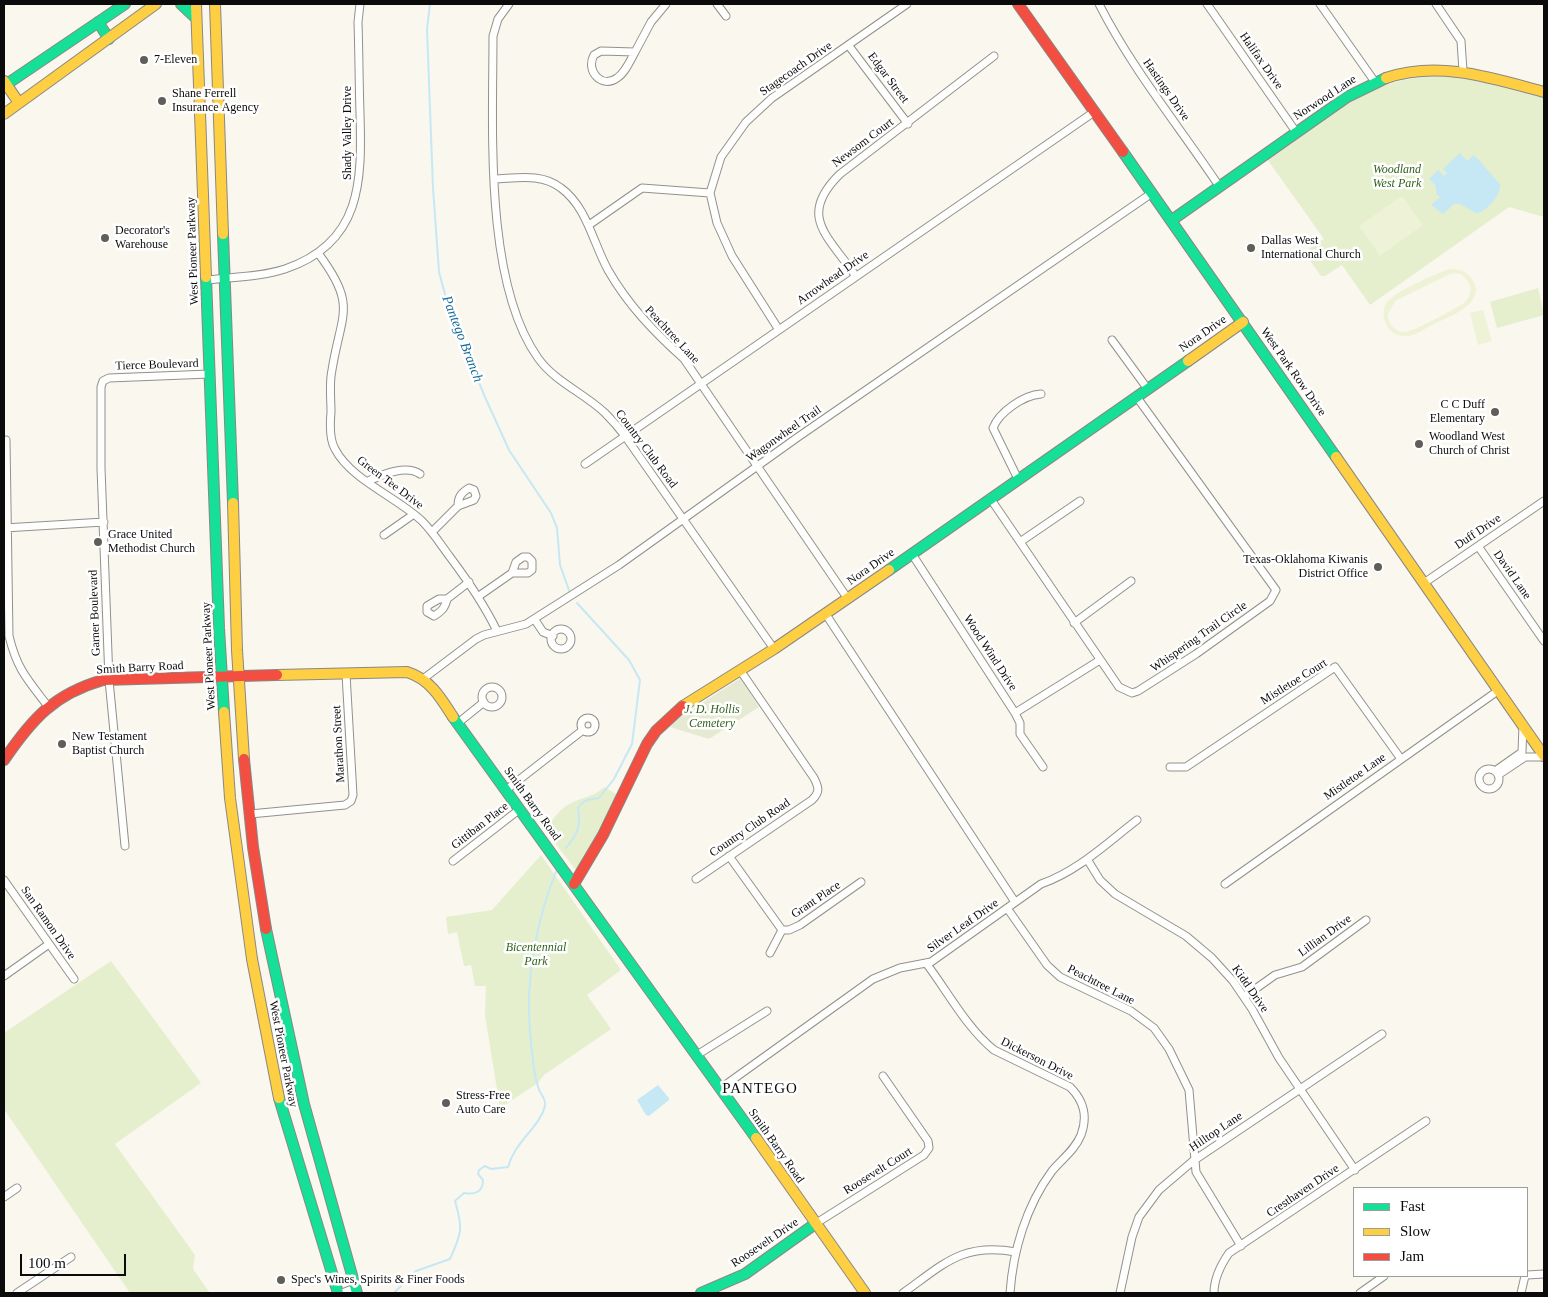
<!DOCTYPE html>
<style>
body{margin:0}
#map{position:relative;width:1548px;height:1297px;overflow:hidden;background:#faf7ee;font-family:"Times New Roman",serif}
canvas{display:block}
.frame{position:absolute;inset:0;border:5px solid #0b0b0b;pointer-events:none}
.legend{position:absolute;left:1353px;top:1187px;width:175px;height:90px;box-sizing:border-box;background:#fff;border:1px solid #9d9d9d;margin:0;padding:6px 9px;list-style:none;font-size:15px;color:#0b0b0b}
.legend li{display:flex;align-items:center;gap:10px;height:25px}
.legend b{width:25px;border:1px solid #9d9d9d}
.scale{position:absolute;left:20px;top:1254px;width:106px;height:22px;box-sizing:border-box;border:2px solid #0b0b0b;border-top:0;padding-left:6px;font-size:15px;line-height:18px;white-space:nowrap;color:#0b0b0b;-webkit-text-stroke:4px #fff;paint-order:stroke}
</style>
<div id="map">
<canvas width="1548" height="1297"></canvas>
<div class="frame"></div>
<ul class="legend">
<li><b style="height:6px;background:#16e098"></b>Fast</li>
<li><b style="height:6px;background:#ffcf43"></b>Slow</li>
<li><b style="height:6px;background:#f24e42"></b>Jam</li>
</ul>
<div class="scale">100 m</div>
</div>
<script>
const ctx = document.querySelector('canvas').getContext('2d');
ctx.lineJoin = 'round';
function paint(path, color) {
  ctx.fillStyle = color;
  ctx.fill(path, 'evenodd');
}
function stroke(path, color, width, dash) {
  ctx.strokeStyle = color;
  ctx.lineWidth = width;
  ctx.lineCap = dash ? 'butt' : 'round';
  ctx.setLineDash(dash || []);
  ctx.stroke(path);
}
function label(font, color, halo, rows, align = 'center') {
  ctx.font = font + ' "Times New Roman",serif';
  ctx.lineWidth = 5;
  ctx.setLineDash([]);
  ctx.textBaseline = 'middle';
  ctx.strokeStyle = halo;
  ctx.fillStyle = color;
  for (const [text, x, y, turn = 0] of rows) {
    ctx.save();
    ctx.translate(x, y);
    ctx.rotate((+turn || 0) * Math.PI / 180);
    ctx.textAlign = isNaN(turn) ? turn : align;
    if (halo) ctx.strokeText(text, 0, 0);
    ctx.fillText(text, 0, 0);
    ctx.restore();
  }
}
paint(new Path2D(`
 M 1443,75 L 1486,82 L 1544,98 L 1544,217 L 1509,207 L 1370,305 L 1342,265 L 1325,276 L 1321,276 L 1304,252 L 1324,239 L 1267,159 L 1358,96 C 1386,83 1412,76 1443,75 Z
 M 1538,288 L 1544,315 L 1497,328 L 1490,302 Z
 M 604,787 L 620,796 L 582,866 L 575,869 L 545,830 C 553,819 560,808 573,802 C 584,797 595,796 604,787 Z
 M 541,855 L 621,970 L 587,995 L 611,1029 L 544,1075 L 538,1083 L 500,1108 L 485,1015 L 486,986 L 475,986 L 471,965 L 464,966 L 457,932 L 448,934 L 446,917 L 492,910 Z
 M 111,961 L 201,1083 L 115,1144 L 195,1255 L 193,1269 L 210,1293 L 130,1293 L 4,1109 L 4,1033 Z`), '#e5efce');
paint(new Path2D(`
 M 741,678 L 759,707 L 709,739 L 670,727 L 677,719 Z`), '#e6ead2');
paint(new Path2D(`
 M 1402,196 L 1423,225 L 1380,256 L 1359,226 Z
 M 1449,269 C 1458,269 1467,271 1472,279 C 1489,304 1446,318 1430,326 C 1423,330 1414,336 1406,336 C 1388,338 1377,314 1388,301 C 1399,289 1434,275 1449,269 ZM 1458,273 C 1471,279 1475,293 1464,303 C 1454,309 1415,331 1405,332 C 1395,333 1388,323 1388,314 L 1395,301 L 1450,274 Z
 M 1483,310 L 1492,341 L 1478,345 L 1470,313 Z`), '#eef3d7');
paint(new Path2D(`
 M 1460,153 L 1467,161 L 1474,155 L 1500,184 C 1501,196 1488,209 1477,214 L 1460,204 L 1454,204 L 1443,214 L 1431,205 L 1440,197 L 1436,193 L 1436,186 L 1429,179 L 1438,170 L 1444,176 L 1447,173 L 1443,169 Z
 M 658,1085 L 669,1098 L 669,1100 L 649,1116 L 646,1115 L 637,1100 Z`), '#c5e8f4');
stroke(new Path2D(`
 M 430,4 L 427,29 L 433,188 L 439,272 L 450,313 L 485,397 L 509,450 L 551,513 L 557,528 L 560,565 L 570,593
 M 566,848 C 578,833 581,827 578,808 C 583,800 590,799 599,798 L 614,779 L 632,744 L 640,680 L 629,660 L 577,603
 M 394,1293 L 416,1271 L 450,1259 C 462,1233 463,1228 455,1201 L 464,1193 C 475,1195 483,1192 483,1180 L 478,1174 L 479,1170 L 485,1166 L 491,1169 L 508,1167 C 515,1141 540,1127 545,1106 C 546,1100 543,1097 540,1092 C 533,1075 532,1051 530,1032 C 525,977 537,919 557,869`), '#c5e8f4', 2);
const street = new Path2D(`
 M 509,4 L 498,19 L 493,36 C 493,127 484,282 538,358 C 555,382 584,393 605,413 C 612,420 619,428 625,436 L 774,649
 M 717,4 L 726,16
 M 1099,4 C 1132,69 1179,126 1219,186
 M 1207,4 L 1296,132
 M 1320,4 L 1375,82
 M 1436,4 L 1461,41 L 1463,71
 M 849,46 L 908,124
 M 601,51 L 635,52 C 630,61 625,73 617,78 C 602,89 585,71 594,55 Z
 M 635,52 L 651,22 L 666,4
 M 495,179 C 518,178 542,173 561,188 C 587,207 593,243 608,270 C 628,305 654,332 684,359 L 848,599
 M 589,225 L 642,188 L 710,193
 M 318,253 C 358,306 341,313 332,370 C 329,383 331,398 331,412 C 330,423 329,439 335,449 C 351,480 397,497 422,521 C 433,532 441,545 450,557 C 468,581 484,604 497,631
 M 855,275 C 828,236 797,216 840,174 L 994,56
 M 206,280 C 231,277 261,277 285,269 C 362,243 362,181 360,113 C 359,83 359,52 358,22 L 360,4
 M 779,330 L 732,256 L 717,223 L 710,193 L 721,157 L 746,122 L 772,98 L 907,4
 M 1112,340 L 1147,388
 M 6,440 L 9,636 C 17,669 27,679 47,705
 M 585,464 L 1094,112
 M 1018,479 L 993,428 C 999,412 1024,395 1041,394
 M 368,481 C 382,475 406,464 420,474
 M 990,498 L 1119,687 L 1132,693 L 1138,691 L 1196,654 L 1270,601 L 1276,590 L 1136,396
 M 4,528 L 104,522
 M 432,532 L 458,506 C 458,497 461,493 469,488 L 474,490 L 476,496 L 474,500 L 458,506
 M 384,535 L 414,514
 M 1020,542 L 1080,501
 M 1478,546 L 1544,641
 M 912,554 L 1015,713 L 1020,723 L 1020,734 L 1043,767
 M 523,557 L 528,557 L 532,561 L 532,570 L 528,573 L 512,573 L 516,562 Z
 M 1424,583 L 1544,501
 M 479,596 L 512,573
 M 439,599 L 447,599 C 445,608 442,611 434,616 L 427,612 L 427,606 Z
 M 447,599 L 469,582
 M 825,613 L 1015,902
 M 535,620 L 543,632 L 553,636
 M 1074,623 L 1131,581
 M551 639a10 10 0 1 1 20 0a10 10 0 1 1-20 0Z
 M 423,679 L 476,639 L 484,635 L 526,624 L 619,565 L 798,437 L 1152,193
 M482 697a10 10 0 1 1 20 0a10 10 0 1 1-20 0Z
 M 1015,713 L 1100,660
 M581 725a7 7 0 1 1 14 0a7 7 0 1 1-14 0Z
 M 458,723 L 484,702
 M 1170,767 L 1186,767 L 1335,667 L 1401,759
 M1479 779a10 10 0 1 1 20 0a10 10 0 1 1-20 0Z
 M 1495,771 L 1522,752 L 1523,725
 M 1498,775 L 1525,757 L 1544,757
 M 506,790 L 583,730
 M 250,814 L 345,805 L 351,801 L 353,795 L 346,674
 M 125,846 L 109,680 L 101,468 L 101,387 L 103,381 L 109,378 L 210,374
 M 729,856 L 782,930 L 789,930 L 800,925 L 861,882
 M 1087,859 L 1100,880 L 1115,894 L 1186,936 L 1212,958 L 1233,981 L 1252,1009 L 1279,1058 L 1355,1170
 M 453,861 L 520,809
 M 696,879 L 812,800 C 820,792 819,788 814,778 L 740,670
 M 4,880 L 74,979
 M 1225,884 L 1499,690
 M 1007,908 L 1047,965 L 1060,977 L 1131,1011 L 1154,1028 L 1169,1049 L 1189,1090 L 1196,1172 L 1241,1246
 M 770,953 L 782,930
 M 926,963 C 948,992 966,1027 994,1050 L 1070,1087 C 1084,1101 1088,1116 1081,1135 C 1075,1150 1062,1159 1052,1171 C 1026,1206 1013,1251 1010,1293
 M 4,976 L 49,944
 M 1244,997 L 1275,975 L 1302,967 L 1366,920
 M 697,1055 L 767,1011
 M 721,1088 L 873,979 L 900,968 L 931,962 L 1041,884 C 1078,871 1107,843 1137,820
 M 4,1197 L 17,1188
 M 815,1224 L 924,1155 L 929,1148 L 928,1141 L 883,1076
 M 1527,1275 L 1544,1274
 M 17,1293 L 71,1257
 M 342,1293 L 355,1288
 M 903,1293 C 944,1264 963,1242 1016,1252
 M 1120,1293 L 1132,1237 L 1139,1217 L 1159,1190 L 1193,1161 L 1382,1034
 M 1214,1293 C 1214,1278 1220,1266 1229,1253 L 1426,1121
 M 1360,1293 L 1384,1276
 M 1521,1293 L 1525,1276`);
const fast = new Path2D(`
 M 181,4 L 196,18
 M 98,22 L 109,39
 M 4,86 L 125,4
 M 1123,152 L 1336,457
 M 1172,220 L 1347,97 L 1386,78
 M 223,234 L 233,503
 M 206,277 L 219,628 L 224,712
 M 889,570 L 1188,361
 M 453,717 L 756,1138
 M 266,929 L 304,1104 L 357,1293
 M 279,1098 L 338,1293
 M 701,1293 L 745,1274 L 815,1224`);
const slow = new Path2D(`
 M 196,4 L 206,277
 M 215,4 L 223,234
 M 1386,78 C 1439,60 1492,78 1544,92
 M 4,81 L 19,103
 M 4,114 L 156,4
 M 1188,361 L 1243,322
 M 1336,457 L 1544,756
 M 233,503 L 237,650 L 244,759
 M 277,675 L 407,672 C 430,679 441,698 453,717
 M 683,706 L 774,649 L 889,570
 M 224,712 L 230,798 L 252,959 L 279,1098
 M 756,1138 L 865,1293`);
const jam = new Path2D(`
 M 1018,4 L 1123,152
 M 244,759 L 253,847 L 266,929
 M 4,760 C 32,719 54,694 103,680 L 277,675
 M 574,884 L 603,835 L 647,744 L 656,731 L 683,706`);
stroke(street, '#93918d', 9);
stroke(fast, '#898884', 12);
stroke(slow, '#898884', 12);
stroke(jam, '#898884', 12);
stroke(street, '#fefefc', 7);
stroke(fast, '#16e098', 10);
stroke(slow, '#ffcf43', 10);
stroke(jam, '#f24e42', 10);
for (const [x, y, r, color] of [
 [144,60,5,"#5f5e5a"],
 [162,101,5,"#5f5e5a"],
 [105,238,5,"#5f5e5a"],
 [1251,248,5,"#5f5e5a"],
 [1495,412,5,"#5f5e5a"],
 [1419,444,5,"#5f5e5a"],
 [98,542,5,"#5f5e5a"],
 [1378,567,5,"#5f5e5a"],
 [62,744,5,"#5f5e5a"],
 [446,1103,5,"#5f5e5a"],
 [281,1280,5,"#5f5e5a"]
]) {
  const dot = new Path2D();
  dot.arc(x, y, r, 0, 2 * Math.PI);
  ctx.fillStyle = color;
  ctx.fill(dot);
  stroke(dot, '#fff', 2);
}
label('12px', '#0b0b0b', '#fff', [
 ["7-Eleven",154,60],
 ["Shane Ferrell",172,94],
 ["Insurance Agency",172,108],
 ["Decorator's",115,231],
 ["Warehouse",115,245],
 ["Dallas West",1261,241],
 ["International Church",1261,255],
 ["C C Duff",1485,405,"right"],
 ["Elementary",1485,419,"right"],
 ["Woodland West",1429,437],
 ["Church of Christ",1429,451],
 ["Grace United",108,535],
 ["Methodist Church",108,549],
 ["Texas-Oklahoma Kiwanis",1368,560,"right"],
 ["District Office",1368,574,"right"],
 ["New Testament",72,737],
 ["Baptist Church",72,751],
 ["Stress-Free",456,1096],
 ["Auto Care",456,1110],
 ["Spec's Wines, Spirits & Finer Foods",291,1280]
], 'left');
label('12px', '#0b0b0b', '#fff', [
 ["Halifax Drive",1261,61,55],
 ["Stagecoach Drive",796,69,-35],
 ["Edgar Street",888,78,53],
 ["Hastings Drive",1166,90,55],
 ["Norwood Lane",1325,98,-33],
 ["Shady Valley Drive",348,133,-90],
 ["Newsom Court",863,143,-37],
 ["West Pioneer Parkway",193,251,-92],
 ["Arrowhead Drive",833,278,-35],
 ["Nora Drive",1203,334,-35],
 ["Peachtree Lane",672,335,47],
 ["Tierce Boulevard",157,365,-2],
 ["West Park Row Drive",1293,372,55],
 ["Wagonwheel Trail",784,434,-35],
 ["Country Club Road",646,449,53],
 ["Green Tee Drive",390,483,37],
 ["Duff Drive",1478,532,-34],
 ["Nora Drive",871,567,-35],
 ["David Lane",1512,575,55],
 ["Garner Boulevard",95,613,-92],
 ["Whispering Trail Circle",1199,637,-35],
 ["Wood Wind Drive",990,653,57],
 ["West Pioneer Parkway",209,656,-93],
 ["Smith Barry Road",140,668,-3],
 ["Mistletoe Court",1294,682,-32],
 ["Marathon Street",339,744,-93],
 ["Mistletoe Lane",1355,777,-35],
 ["Smith Barry Road",532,804,54],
 ["Gittiban Place",480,826,-38],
 ["Country Club Road",750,828,-34],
 ["Grant Place",816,900,-34],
 ["San Ramon Drive",48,923,55],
 ["Silver Leaf Drive",963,926,-35],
 ["Lillian Drive",1325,936,-36],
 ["Peachtree Lane",1101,985,27],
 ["Kidd Drive",1250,989,55],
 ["West Pioneer Parkway",283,1054,79],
 ["Dickerson Drive",1037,1059,27],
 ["Hilltop Lane",1216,1132,-34],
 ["Smith Barry Road",776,1146,55],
 ["Roosevelt Court",878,1171,-32],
 ["Cresthaven Drive",1303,1191,-34],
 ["Roosevelt Drive",765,1243,-34]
]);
label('italic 12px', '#30621c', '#fff', [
 ["Woodland",1397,170],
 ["West Park",1397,184],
 ["J. D. Hollis",712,710],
 ["Cemetery",712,724],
 ["Bicentennial",536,948],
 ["Park",536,962]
]);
label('italic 14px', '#166c9b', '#fff', [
 ["Pantego Branch",462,339,69]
]);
ctx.letterSpacing = '1px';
label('15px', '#0b0b0b', '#fff', [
 ["PANTEGO",760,1089]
]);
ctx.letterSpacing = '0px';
</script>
